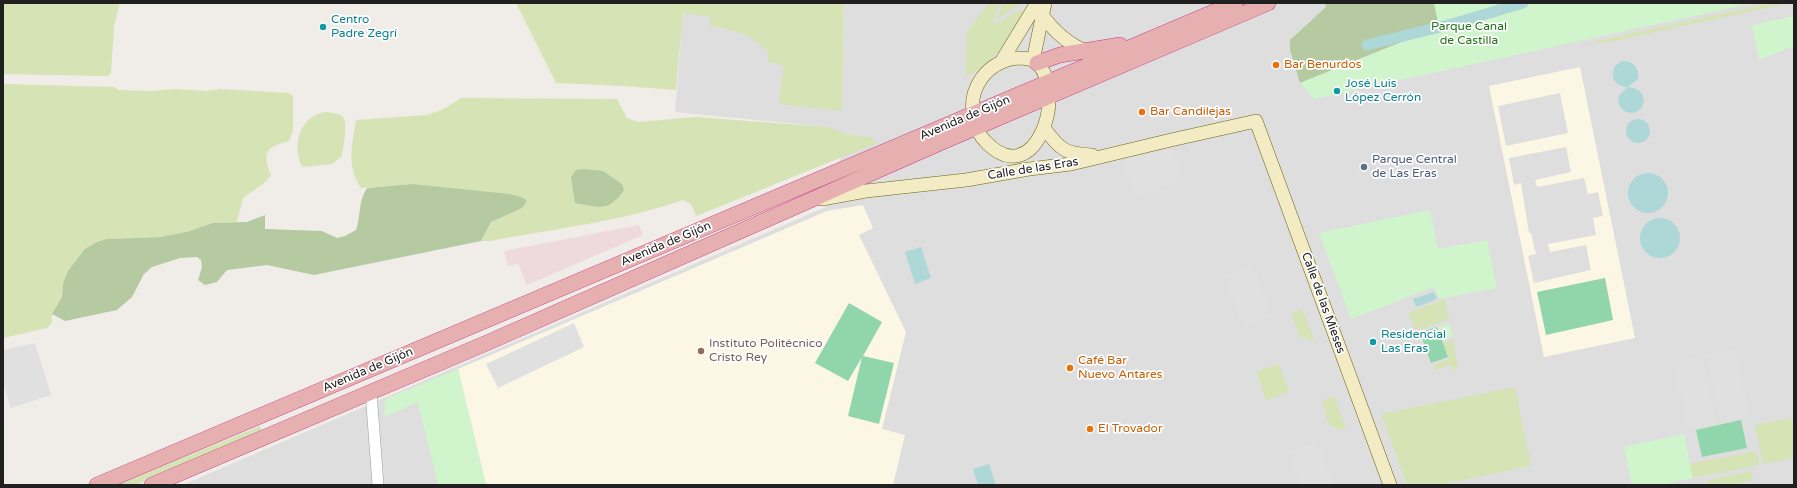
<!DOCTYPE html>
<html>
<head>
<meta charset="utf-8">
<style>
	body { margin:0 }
	#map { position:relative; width:1797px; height:488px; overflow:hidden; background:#f0ece8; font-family:"Varela Round",sans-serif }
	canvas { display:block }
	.frame { position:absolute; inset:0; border:4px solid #202020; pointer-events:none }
</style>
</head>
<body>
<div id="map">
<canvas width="1797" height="488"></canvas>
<div class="frame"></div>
</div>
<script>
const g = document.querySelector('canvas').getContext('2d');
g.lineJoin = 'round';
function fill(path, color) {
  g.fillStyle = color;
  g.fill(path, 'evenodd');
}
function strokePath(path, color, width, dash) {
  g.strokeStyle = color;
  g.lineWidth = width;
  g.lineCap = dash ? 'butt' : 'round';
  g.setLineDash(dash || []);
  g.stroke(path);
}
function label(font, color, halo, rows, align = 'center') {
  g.font = font + ' "Varela Round",sans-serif';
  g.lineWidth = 3.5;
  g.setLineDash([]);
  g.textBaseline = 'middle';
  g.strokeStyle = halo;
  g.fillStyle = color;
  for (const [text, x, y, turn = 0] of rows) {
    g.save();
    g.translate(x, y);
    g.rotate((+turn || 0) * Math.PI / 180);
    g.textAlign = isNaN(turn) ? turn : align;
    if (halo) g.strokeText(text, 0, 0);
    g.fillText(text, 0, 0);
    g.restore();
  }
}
const residential = new Path2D(`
	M844,3H1794V485H183L826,207L841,155L828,127L675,112L683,13L710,17V26L739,31L755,39L768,52V62L784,66L842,111Z`);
const commercial = new Path2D(`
	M639,225L643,235L527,285L518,264L508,266L504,251Z`);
const education = new Path2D(`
	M1580,67L1635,338L1544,357L1489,86ZM1560,93L1568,133L1506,146L1498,106ZM1566,147L1571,172L1535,180L1537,187L1584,178L1588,194L1598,192L1603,216L1593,218L1596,235L1548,244L1550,252L1586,245L1591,270L1534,283L1528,256L1536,254L1531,233H1529L1521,183L1514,185L1509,158Z
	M863,205L873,228L859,235L906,332L882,429L905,435L893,485H486L458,369L827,211Z`);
const grass = new Path2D(`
	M3,3H120L114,26L111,73L108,76L3,74Z
	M516,3H844L842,111L779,104L784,66L768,62V52C747,32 738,31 710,26V17L683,13L676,90L624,86L556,83Z
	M989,3H999L993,25L1020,10L1024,12L1000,49L984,67L966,77L967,32Z
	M1003,3H1015L1019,5L998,19Z
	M1771,3H1790L1609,42L1584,44Z
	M3,84L115,87L118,90L153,91L175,89L207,91L220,89L289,93L293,96V131L289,141C265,147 262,152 271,176L263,184L243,198L237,222L212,223L190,231L161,237L107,239L97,242L63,284L62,297L52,314V323L47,328L3,338Z
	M461,98L617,99L627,118L639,122L695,117L828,127L849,135L871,137L877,143L696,216L691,204L683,200C623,221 553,229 490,241H481L491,222L503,216L412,184L361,188C346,165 352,146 356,120L427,115L444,109Z
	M327,112C331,113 338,113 342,116C349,121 343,148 342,156L332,164L302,167C292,145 299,115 327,112Z
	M1445,299L1449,319L1416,331L1408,313Z
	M1302,309L1315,341L1300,337L1291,314Z
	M1453,340L1458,369L1452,370L1451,365L1435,370L1434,365L1449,359L1443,343Z
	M1279,364L1289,392L1266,400L1257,372Z
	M1515,387L1531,466L1438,485H1407L1381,414Z
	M1334,396L1346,428L1340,430L1329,425L1322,401Z
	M1791,418L1794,431V458L1763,464L1755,425Z
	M260,426L262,431L136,485H117Z
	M1756,451L1759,465L1693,478L1690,464Z
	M1751,471L1753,480L1729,485H1709L1708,480Z`);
const forest = new Path2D(`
	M1325,3H1434L1439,27L1300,83L1290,50V40L1326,7Z
	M584,169L603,171L622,184L624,190C608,213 600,207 575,203L571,177L576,170Z
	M412,184L509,194L522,197L527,201L522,208L491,222L481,241L314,275L267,265L227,270L217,282L205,285L198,280L202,267L201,260L197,257L180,258L152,267L144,274L132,297L117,310L65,321L52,314L62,297L63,284L68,271L85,249L97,242L107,239L161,237L190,231L212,223L247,222L265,215V229L322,231L337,238L345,236L356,230C361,215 358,202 367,188Z`);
const park = new Path2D(`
	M1434,3H1754L1314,99L1300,83L1439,27Z
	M1794,16V46L1759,60L1752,25Z
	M1430,210L1438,249L1487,240L1497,288L1439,299L1434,287L1351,319L1319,233Z
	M1450,324L1452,337L1442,340L1437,327Z
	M458,369L486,485H438L418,402L385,417L384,402L388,398Z
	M1684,434L1693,478L1662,485H1632L1624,447Z`);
const pitch = new Path2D(`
	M1605,278L1613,320L1546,335L1537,292Z
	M849,303L882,322L863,356L894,363L879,424L848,416L862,357L848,381L815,363Z
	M1437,327L1448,357L1431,363L1420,333Z
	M1741,420L1747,448L1702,457L1696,430Z`);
const parking = new Path2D(`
	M1172,149L1183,179L1136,197L1122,160Z
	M1253,265L1271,317L1243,327L1225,275Z
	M574,323L584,347L498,388L486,364Z
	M35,343L51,395L11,408L3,383V350Z
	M1735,349L1749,417L1720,423L1706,355Z
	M1695,358L1704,361L1717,424L1688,430L1675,367L1683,360Z
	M1317,442L1333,485H1301L1289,452Z`);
const water = new Path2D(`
	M1622,61C1633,60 1640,69 1638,79L1628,87C1637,88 1642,91 1644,100C1642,120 1614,115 1619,95L1628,87C1616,87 1609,78 1615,66Z
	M1626 131a12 12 0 1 1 24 0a12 12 0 1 1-24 0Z
	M1628 193a20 20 0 1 1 40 0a20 20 0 1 1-40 0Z
	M1640 238a20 20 0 1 1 40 0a20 20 0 1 1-40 0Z
	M921,247L931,278L915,284L905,252Z
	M1434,292L1437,299L1416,307L1413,299Z
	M989,464L996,485H978L973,469Z`);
const canal = new Path2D(`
	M1367,45L1452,24L1523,3`);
const tertiary = new Path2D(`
	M371,392L378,485`);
const secondary = new Path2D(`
	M1042,15C1054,31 1067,44 1086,51
	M1017,58C1023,58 1032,58 1037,63C1068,93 1035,194 985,141C979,135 976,127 974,119C967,89 986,62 1017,58Z
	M1033,61L1045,3
	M1001,62L1037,3
	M1045,129C1060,150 1066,154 1092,155
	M822,199L866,191L966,180L1029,169L1071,164L1171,140L1256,121L1390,485`);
const trunk = new Path2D(`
	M1037,63L1060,55L1120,45
	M97,485L1235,3
	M152,485L489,342L940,143L1268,3`);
const markers = [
	[323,27,4,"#0f9aa8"],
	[1276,65,4,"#e8710a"],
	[1337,91,4,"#0f9aa8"],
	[1142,112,4,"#e8710a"],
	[1364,167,4,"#5c6f8a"],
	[1373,342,4,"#0f9aa8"],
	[701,351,4,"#8d6e63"],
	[1070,368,4,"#e8710a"],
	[1090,429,4,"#e8710a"]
];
const cultureNames = [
	["Centro",331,20],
	["Padre Zegrí",331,34],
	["José Luis",1345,84],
	["López Cerrón",1345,98],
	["Residencial",1381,335],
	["Las Eras",1381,349]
];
const parkNames = [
	["Parque Canal",1469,27],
	["de Castilla",1469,41]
];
const foodNames = [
	["Bar Benurdos",1284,65],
	["Bar Candilejas",1150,112],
	["Café Bar",1078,361],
	["Nuevo Antares",1078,375],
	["El Trovador",1098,429]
];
const streetNames = [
	["Avenida de Gijón",965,118,-23],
	["Calle de las Eras",1033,169,-9],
	["Avenida de Gijón",666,244,-23],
	["Calle de las Mieses",1323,303,70],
	["Avenida de Gijón",368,370,-23]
];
const serviceNames = [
	["Parque Central",1372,160],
	["de Las Eras",1372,174]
];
const educationNames = [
	["Instituto Politécnico",709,344],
	["Cristo Rey",709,358]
];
fill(residential, '#dedede');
fill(commercial, '#eedadd');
fill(education, '#fcf7e5');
fill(grass, '#d5e3b5');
fill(forest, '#b6caa2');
fill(park, '#d0f4cb');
fill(pitch, '#90d5ac');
fill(parking, '#e0e0e0');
fill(water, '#aed7d8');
strokePath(canal, '#aed7d8', 11);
strokePath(tertiary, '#9d9d9d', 12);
strokePath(secondary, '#6c6413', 14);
strokePath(trunk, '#c73c88', 16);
strokePath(tertiary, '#fff', 11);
strokePath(secondary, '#f3ebc3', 13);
strokePath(trunk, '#e7b0b0', 15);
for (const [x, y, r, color] of markers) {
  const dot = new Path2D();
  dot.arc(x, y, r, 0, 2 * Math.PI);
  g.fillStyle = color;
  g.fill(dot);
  strokePath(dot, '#fff', 1.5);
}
label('12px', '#0d838f', '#fff', cultureNames, 'left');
label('12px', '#247319', '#fff', parkNames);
label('12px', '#c56008', '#fff', foodNames, 'left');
label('12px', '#202020', '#fff', streetNames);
label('12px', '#4e5e75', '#fff', serviceNames, 'left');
label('12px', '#785e54', '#fff', educationNames, 'left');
</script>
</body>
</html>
